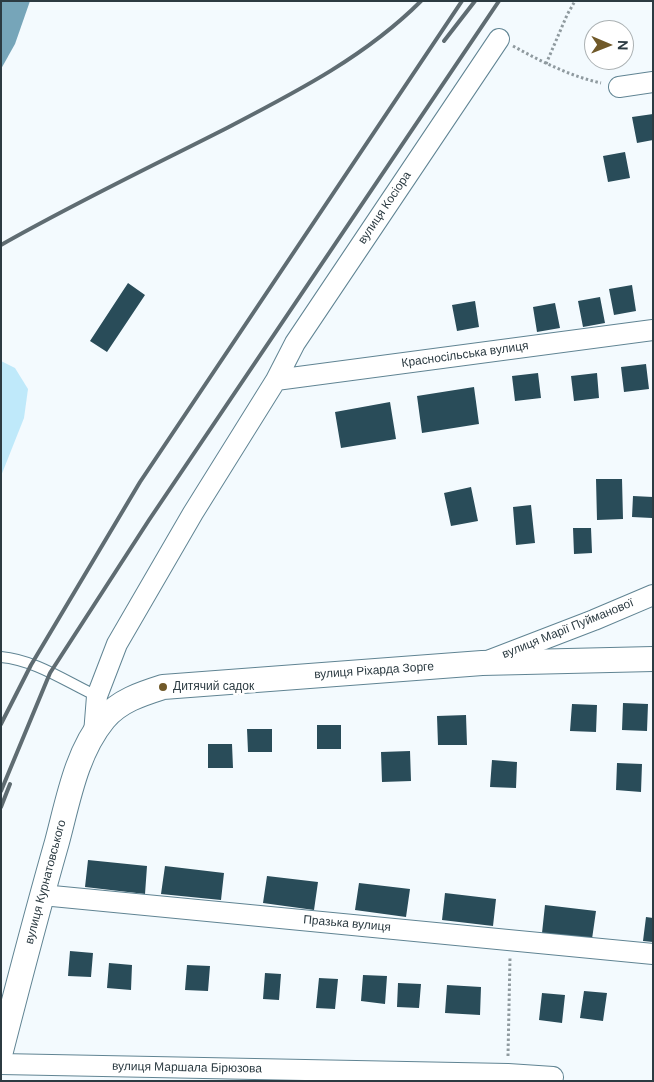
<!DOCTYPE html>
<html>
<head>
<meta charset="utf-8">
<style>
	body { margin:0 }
	#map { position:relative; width:654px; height:1082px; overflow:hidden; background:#f3fafe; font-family:"DM Sans",sans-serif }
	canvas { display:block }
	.frame { position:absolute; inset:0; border:2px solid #2c3b42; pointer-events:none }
	.north { position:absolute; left:584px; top:20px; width:50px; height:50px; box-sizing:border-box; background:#fff; border:1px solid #abb1b3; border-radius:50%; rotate:91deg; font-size:14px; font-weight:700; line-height:20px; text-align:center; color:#2c3b42 }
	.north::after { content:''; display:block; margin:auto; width:18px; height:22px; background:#705929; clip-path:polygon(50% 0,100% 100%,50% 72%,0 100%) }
</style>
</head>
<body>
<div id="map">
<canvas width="654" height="1082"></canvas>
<div class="frame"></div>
<div class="north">N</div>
</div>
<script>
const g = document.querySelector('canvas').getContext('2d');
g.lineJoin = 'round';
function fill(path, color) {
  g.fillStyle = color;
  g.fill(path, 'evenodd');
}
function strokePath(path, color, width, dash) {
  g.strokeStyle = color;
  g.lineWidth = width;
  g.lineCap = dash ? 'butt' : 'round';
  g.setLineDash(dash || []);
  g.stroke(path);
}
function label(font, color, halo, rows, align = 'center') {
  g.font = font + ' "DM Sans",sans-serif';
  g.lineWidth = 5;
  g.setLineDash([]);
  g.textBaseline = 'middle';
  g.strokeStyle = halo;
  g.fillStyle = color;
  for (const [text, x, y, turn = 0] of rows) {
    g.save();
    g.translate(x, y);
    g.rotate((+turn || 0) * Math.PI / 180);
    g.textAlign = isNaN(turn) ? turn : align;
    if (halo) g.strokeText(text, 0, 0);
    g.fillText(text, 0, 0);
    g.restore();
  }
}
const green = new Path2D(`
	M1,361L15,368L28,389L24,418L1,476Z`);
const water = new Path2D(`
	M1,1H30L15,44L1,69Z`);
const building = new Path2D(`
	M653,114V140L637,143L632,117Z
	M625,152L630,178L608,182L603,156Z
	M128,283L145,295L107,352L90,341Z
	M632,285L636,311L614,315L609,289Z
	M600,297L605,323L583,327L578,301Z
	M475,301L479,327L457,331L452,305Z
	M555,303L560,328L537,332L533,307Z
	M646,364L649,389L624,392L621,367Z
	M538,373L541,398L515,401L512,376Z
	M597,373L599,398L574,401L571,376Z
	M474,387L479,424L422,433L417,396Z
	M390,402L396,439L341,448L335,412Z
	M596,479H622L623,519L597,520Z
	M471,487L478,521L451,526L444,493Z
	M633,496L653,497L652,518L632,517Z
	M531,505L535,543L516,545L513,507Z
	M573,528H591L592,553L574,554Z
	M623,703L648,704L647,731L622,730Z
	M572,704L597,705L596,732L570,731Z
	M466,715L467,745H438L437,716Z
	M317,725H341V749H317Z
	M247,729H272V752H248Z
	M208,744H232L233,768H208Z
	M410,751L411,781L382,782L381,752Z
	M492,760L517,762L516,788L490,787Z
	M617,763L642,764L641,792L616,790Z
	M88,860L147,866L145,894L85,887Z
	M165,866L224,873L221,900L161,894Z
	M267,876L318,882L314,910L263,903Z
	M359,883L410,889L406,917L355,910Z
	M445,893L496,899L493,926L442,920Z
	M545,905L596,911L592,939L542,933Z
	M646,917L653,918V942L643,941Z
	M70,951L93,953L91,977L68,976Z
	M109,963L132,965L131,990L107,988Z
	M187,965L210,966L208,991L185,990Z
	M265,973L281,974L279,1000L263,999Z
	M363,975L387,976L385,1004L361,1001Z
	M319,978L338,979L335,1009L316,1008Z
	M398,983L421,984L419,1008L397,1007Z
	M447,985L481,987L480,1015L445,1013Z
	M584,991L607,993L603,1021L580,1018Z
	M542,993L565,995L562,1023L539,1020Z`);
const path = new Path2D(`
	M513,46C542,62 570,76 601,83
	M546,64L567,15L575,1
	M508,1056L510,957`);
const service = new Path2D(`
	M1,657C36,660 68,683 99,697`);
const minor = new Path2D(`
	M619,87L653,82
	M276,380L653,330
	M490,660L594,620L653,595
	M94,734L97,696L117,644L193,513L276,380L295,343L499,39
	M42,895L653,954
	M1,1064L508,1074L553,1077`);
const tertiary = new Path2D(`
	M1,1051C19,981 37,912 57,842C68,801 76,753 104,719C119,701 141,694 163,687L482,663L653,659`);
const rail = new Path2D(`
	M444,41L475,1
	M1,245C73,204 148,168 221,131C292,94 364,58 421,1
	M1,724L31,665L140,482L462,1
	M1,791L50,673L149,520L499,1
	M1,807L10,784`);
const markers = [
	[163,687,5,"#705929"]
];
const streetNames = [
	["вулиця Косіора",385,208,-56],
	["Красносільська вулиця",465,355,-8],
	["вулиця Марії Пуйманової",568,629,-22],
	["вулиця Ріхарда Зорге",374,671,-4],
	["вулиця Курнатовського",46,882,-75],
	["Празька вулиця",347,924,5],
	["вулиця Маршала Бірюзова",187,1068,1]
];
const poiNames = [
	["Дитячий садок",173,687]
];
fill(green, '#bfe9fa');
fill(water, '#76a5b9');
fill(building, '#294c59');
strokePath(service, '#608493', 12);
strokePath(minor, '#608493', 22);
strokePath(tertiary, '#608493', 26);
strokePath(path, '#8f9a9f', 3, [2.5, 2.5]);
strokePath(service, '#fff', 10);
strokePath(minor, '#fff', 20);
strokePath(tertiary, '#fff', 24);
strokePath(rail, '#5f6c72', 4);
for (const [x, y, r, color] of markers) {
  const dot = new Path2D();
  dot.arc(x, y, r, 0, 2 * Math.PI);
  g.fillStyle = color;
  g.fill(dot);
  strokePath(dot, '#fff', 2);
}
label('12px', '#2c3b42', '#fff', streetNames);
label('12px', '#2c3b42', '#fff', poiNames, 'left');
</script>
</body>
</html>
